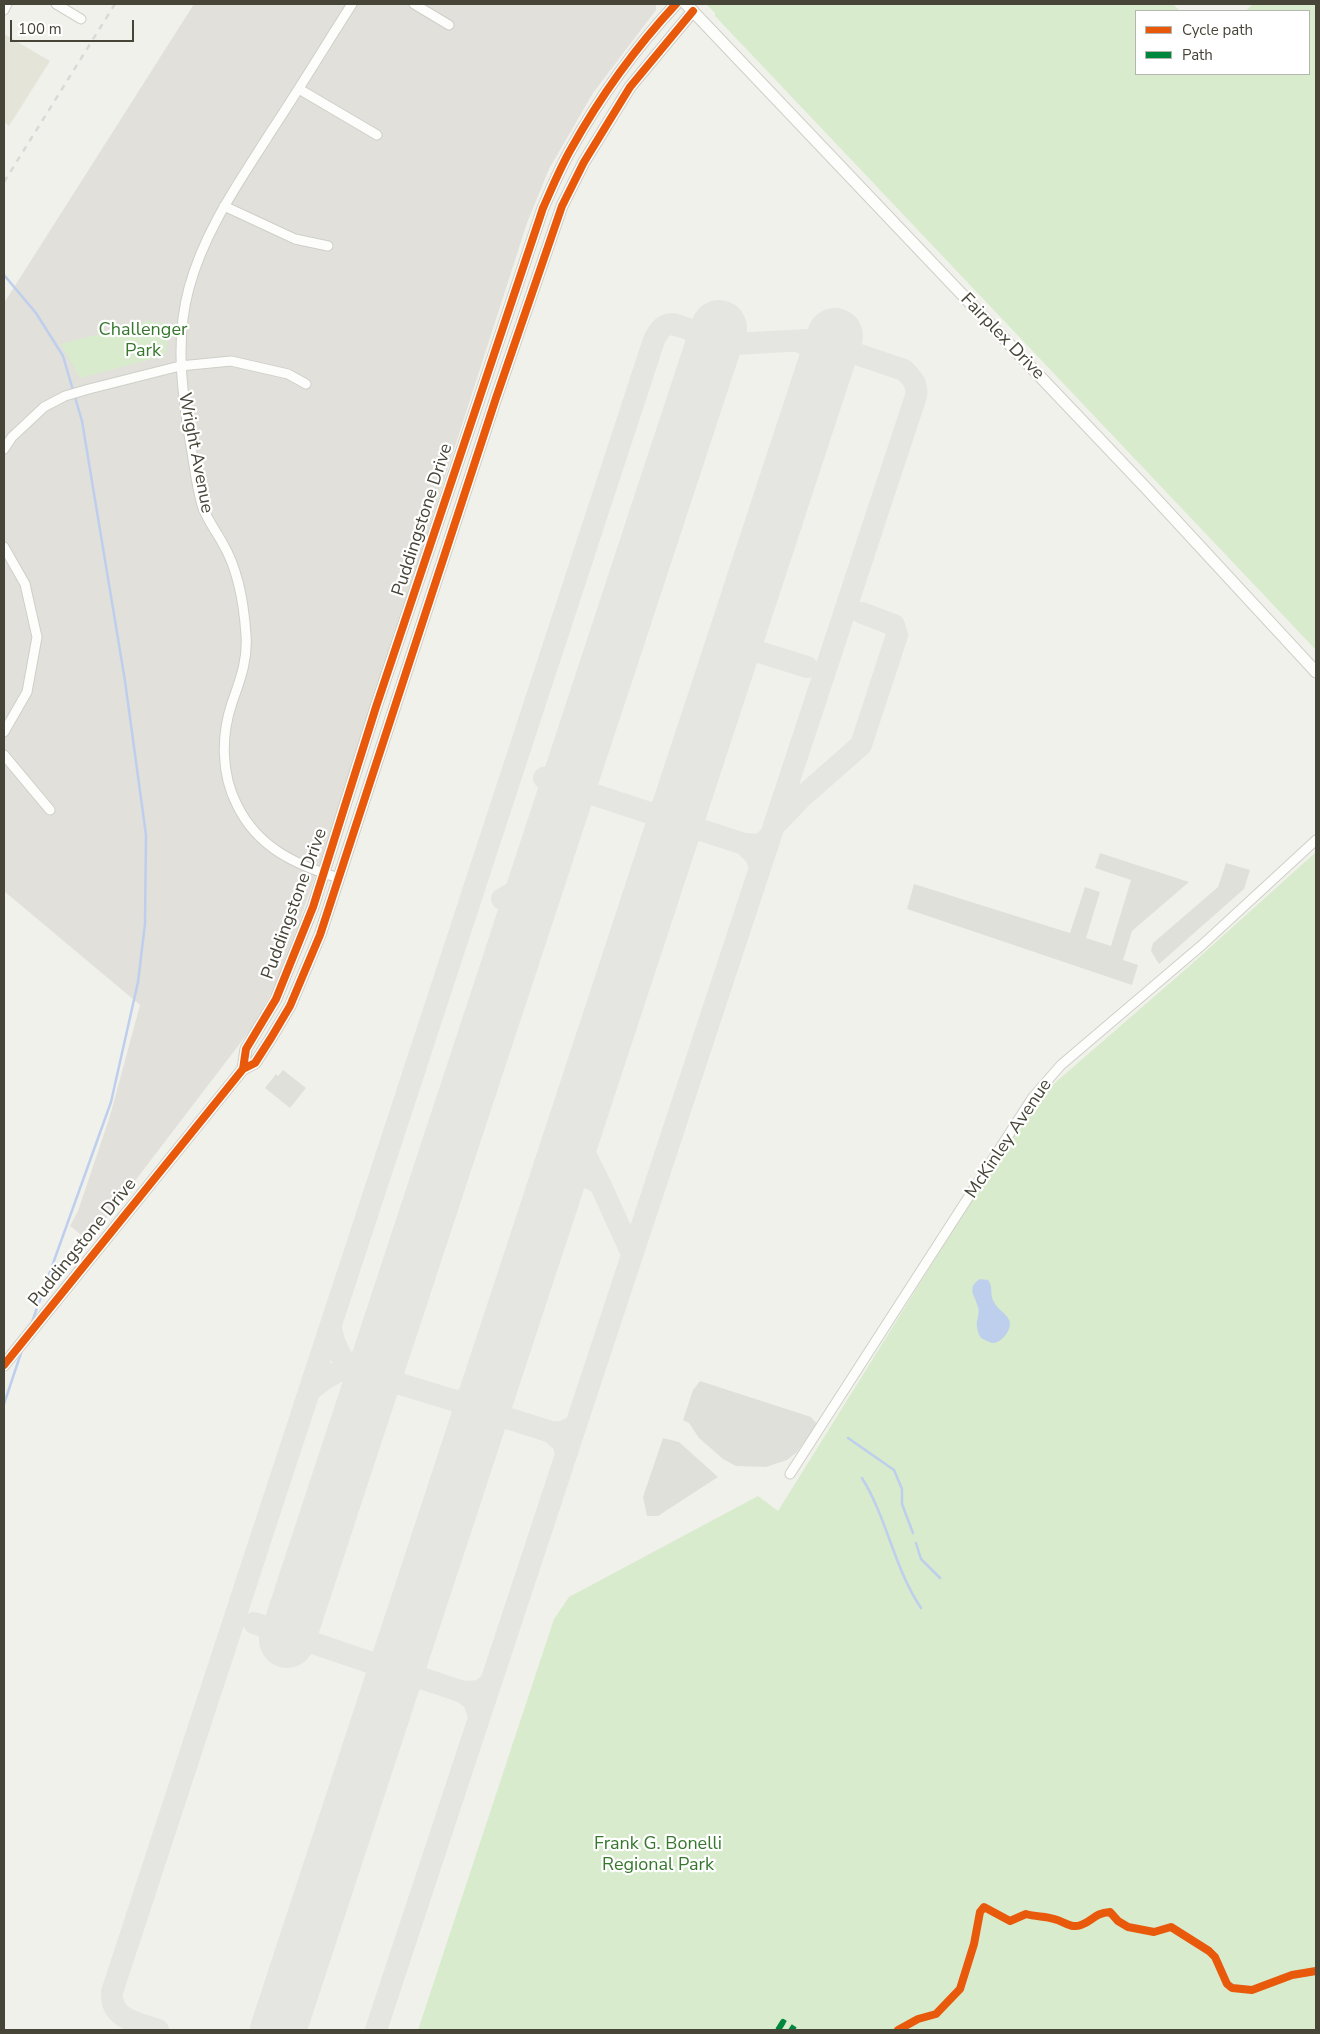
<!DOCTYPE html>
<html>
<head>
<meta charset="utf-8">
<style>
	body { margin:0 }
	#map { position:relative; width:1320px; height:2034px; overflow:hidden; background:#f1f1ec; font-family:"Nunito Sans",sans-serif }
	canvas { display:block }
	.frame { position:absolute; inset:0; border:5px solid #474538; pointer-events:none }
	.legend { position:absolute; left:1135px; top:10px; width:175px; height:65px; box-sizing:border-box; background:#fff; border:1px solid #b5b5af; margin:0; padding:6px 9px; list-style:none; font-size:15px; color:#474538 }
	.legend li { display:flex; align-items:center; gap:10px; height:25px }
	.legend b { width:25px; border:1px solid #b5b5af }
	.scale { position:absolute; left:10px; top:20px; width:124px; height:22px; box-sizing:border-box; border:2px solid #474538; border-top:0; padding-left:6px; font-size:15px; line-height:18px; white-space:nowrap; color:#474538; -webkit-text-stroke:4px #fff; paint-order:stroke }
</style>
</head>
<body>
<div id="map">
<canvas width="1320" height="2034"></canvas>
<div class="frame"></div>
<ul class="legend">
<li><b style="height:6px;background:#e8590c"></b>Cycle path</li>
<li><b style="height:6px;background:#00873e"></b>Path</li>
</ul>
<div class="scale">100 m</div>
</div>
<script>
const g = document.querySelector('canvas').getContext('2d');
g.lineJoin = 'round';
function fill(path, color) {
  g.fillStyle = color;
  g.fill(path, 'evenodd');
}
function strokePath(path, color, width, dash) {
  g.strokeStyle = color;
  g.lineWidth = width;
  g.lineCap = dash ? 'butt' : 'round';
  g.setLineDash(dash || []);
  g.stroke(path);
}
function label(font, color, halo, rows, align = 'center') {
  g.font = font + ' "Nunito Sans",sans-serif';
  g.lineWidth = 4.5;
  g.setLineDash([]);
  g.textBaseline = 'middle';
  g.strokeStyle = halo;
  g.fillStyle = color;
  for (const [text, x, y, turn = 0] of rows) {
    g.save();
    g.translate(x, y);
    g.rotate((+turn || 0) * Math.PI / 180);
    g.textAlign = isNaN(turn) ? turn : align;
    if (halo) g.strokeText(text, 0, 0);
    g.fillText(text, 0, 0);
    g.restore();
  }
}
const residential = new Path2D(`
	M4,34L50,61L9,126L4,122Z`);
const industrial = new Path2D(`
	M194,4H656V10L593,93L549,169L527,223L328,841L278,981L251,1029L89,1241L70,1226L78,1211L110,1116L140,1005L4,891V303Z`);
const green = new Path2D(`
	M706,4H1173L1180,11H1136V74H1309V11H1245L1253,4H1316V650L715,16V13Z
	M148,321L169,324L166,352L163,356L80,378L61,344Z
	M1316,852V2030H418L554,1619L569,1597L758,1496L778,1511L1011,1137L1049,1088L1186,969Z`);
const parking = new Path2D(`
	M1100,853L1189,882L1132,931L1123,960L1138,965L1132,985L907,909L914,884L1070,933L1085,887L1100,892L1086,938L1111,946L1131,880L1095,868Z
	M1226,863L1250,870L1244,889L1159,964L1151,951L1153,943L1218,887Z
	M283,1070L306,1088L290,1108L265,1088L276,1074L278,1076Z
	M700,1381L811,1417L817,1424L797,1452L787,1460L766,1467L736,1466L723,1459L699,1438L689,1423L683,1420L693,1390Z
	M663,1438L679,1442L718,1477L658,1516H647L643,1497Z`);
const water = new Path2D(`
	M980,1279L988,1280C994,1287 989,1295 994,1302C997,1309 1006,1313 1009,1320C1013,1329 1002,1343 992,1343C989,1342 985,1340 981,1338C972,1322 981,1318 978,1307C975,1295 966,1288 980,1279Z`);
const stream = new Path2D(`
	M4,275L36,313L63,356L82,421L125,681L146,835L145,924L138,982L111,1102L32,1322
	M4,1404L22,1350
	M848,1438L894,1470L902,1489V1504L913,1533
	M862,1478C887,1518 894,1568 921,1608
	M916,1543L921,1559L940,1578`);
const taxiway = new Path2D(`
	M798,341L813,348L825,367
	M759,652L807,667
	M726,667C737,657 744,651 759,652C748,644 745,636 740,625
	M592,794L650,813
	M559,811C570,800 575,794 592,794L579,778L576,762
	M559,811C558,797 556,787 544,778L559,776L576,762
	M778,822L801,798L861,745L897,635L894,625L862,613
	M701,830L744,844
	M668,842C665,829 662,820 650,813L664,812L681,803
	M667,846L682,833L701,830L691,822L682,800
	M760,868L756,856L744,844L761,845L770,836
	M523,921L520,906L512,900L502,899L524,887L541,866
	M600,1184L632,1254
	M553,1194C569,1176 578,1170 600,1184L578,1140L579,1113
	M331,1326C333,1356 363,1379 363,1410
	M400,1384L456,1401
	M309,1391L323,1380L379,1349L386,1341
	M365,1404C375,1390 382,1382 400,1384C379,1369 385,1358 387,1337
	M507,1418L551,1432
	M472,1440C472,1421 472,1413 456,1401L477,1399L491,1384
	M472,1440C482,1425 489,1419 507,1418C494,1408 492,1399 491,1384
	M566,1454L563,1443L551,1432H563L576,1425
	M254,1623L369,1662
	M405,1645C394,1657 385,1664 369,1662C383,1668 387,1679 389,1693C400,1685 406,1678 421,1678C409,1670 407,1659 405,1645
	M421,1678L463,1692
	M479,1717L474,1701L463,1692L480,1691L490,1683
	M158,2030C138,2023 110,2019 112,1992L654,340C658,332 662,324 673,324L734,344L806,340L818,341L904,370C912,378 918,384 916,396L376,2030`);
const runway = new Path2D(`
	M287,1640L719,328
	M278,2030L835,336`);
const minor = new Path2D(`
	M56,4L81,19
	M414,4L449,25
	M4,10L7,4
	M299,89L377,135
	M224,206L295,239L328,246
	M4,449L12,437L44,407L65,396L89,389L180,366L231,361L288,374L306,384
	M4,547L25,584L37,637L27,692L4,732
	M4,755L50,810
	M339,878C296,865 258,848 237,805C221,774 221,735 232,703C240,680 248,660 246,635C244,605 239,571 223,544C216,531 207,520 202,505C196,484 194,462 190,441C182,390 175,339 189,288C205,229 240,181 272,130C300,88 325,46 352,4
	M790,1474L1033,1097L1061,1065L1202,945L1316,840`);
const tertiary = new Path2D(`
	M686,4L1145,487L1316,672
	M243,1069L246,1049L276,999L313,907L376,707L543,208C552,188 560,168 571,149C600,97 636,47 676,4
	M4,1365L243,1069L255,1063L271,1038L290,1006L320,935L496,398L562,206L584,162L630,87L693,11`);
const rail = new Path2D(`
	M4,182L115,4`);
const quiet = new Path2D(`
	M778,2030L783,2022L795,2030`);
const cycleway = new Path2D(`
	M243,1069L246,1049L276,999L313,907L376,707L543,208C552,188 560,168 571,149C600,97 636,47 676,4
	M4,1365L243,1069L255,1063L271,1038L290,1006L320,935L496,398L562,206L584,162L630,87L693,11
	M898,2030L918,2019L936,2014L960,1989L974,1944L980,1912L984,1907L1010,1921L1026,1914C1036,1917 1045,1916 1054,1919C1064,1921 1070,1929 1081,1925C1093,1921 1094,1913 1110,1912L1118,1921L1128,1927L1154,1932L1171,1927L1209,1951L1215,1957L1227,1984L1232,1988L1252,1990L1292,1975L1316,1971`);
const parkNames = [
	["Challenger",143,331],
	["Park",143,352],
	["Frank G. Bonelli",658,1845],
	["Regional Park",658,1866]
];
const streetNames = [
	["Fairplex Drive",1002,337,46],
	["Wright Avenue",195,453,79],
	["Puddingstone Drive",423,520,-72],
	["Puddingstone Drive",295,904,-70],
	["McKinley Avenue",1009,1139,-56],
	["Puddingstone Drive",83,1243,-51]
];
fill(residential, '#e5e4d9');
fill(industrial, '#e1e0da');
fill(green, '#d8ebcd');
fill(parking, '#e0e0db');
fill(water, '#becfed');
strokePath(stream, '#becfed', 2.5);
strokePath(taxiway, '#e5e5e2', 22);
strokePath(runway, '#e5e5e2', 56);
strokePath(minor, '#cfcfc9', 11);
strokePath(tertiary, '#cfcfc9', 13);
strokePath(minor, '#fdfdfc', 9);
strokePath(tertiary, '#fdfdfc', 11);
strokePath(rail, '#d9d9d8', 2.5, [6, 6]);
strokePath(quiet, '#00873e', 6, [12, 6]);
strokePath(cycleway, '#e8590c', 8);
label('18px', '#36772d', '#fff', parkNames);
label('18px', '#474538', '#fff', streetNames);
</script>
</body>
</html>
